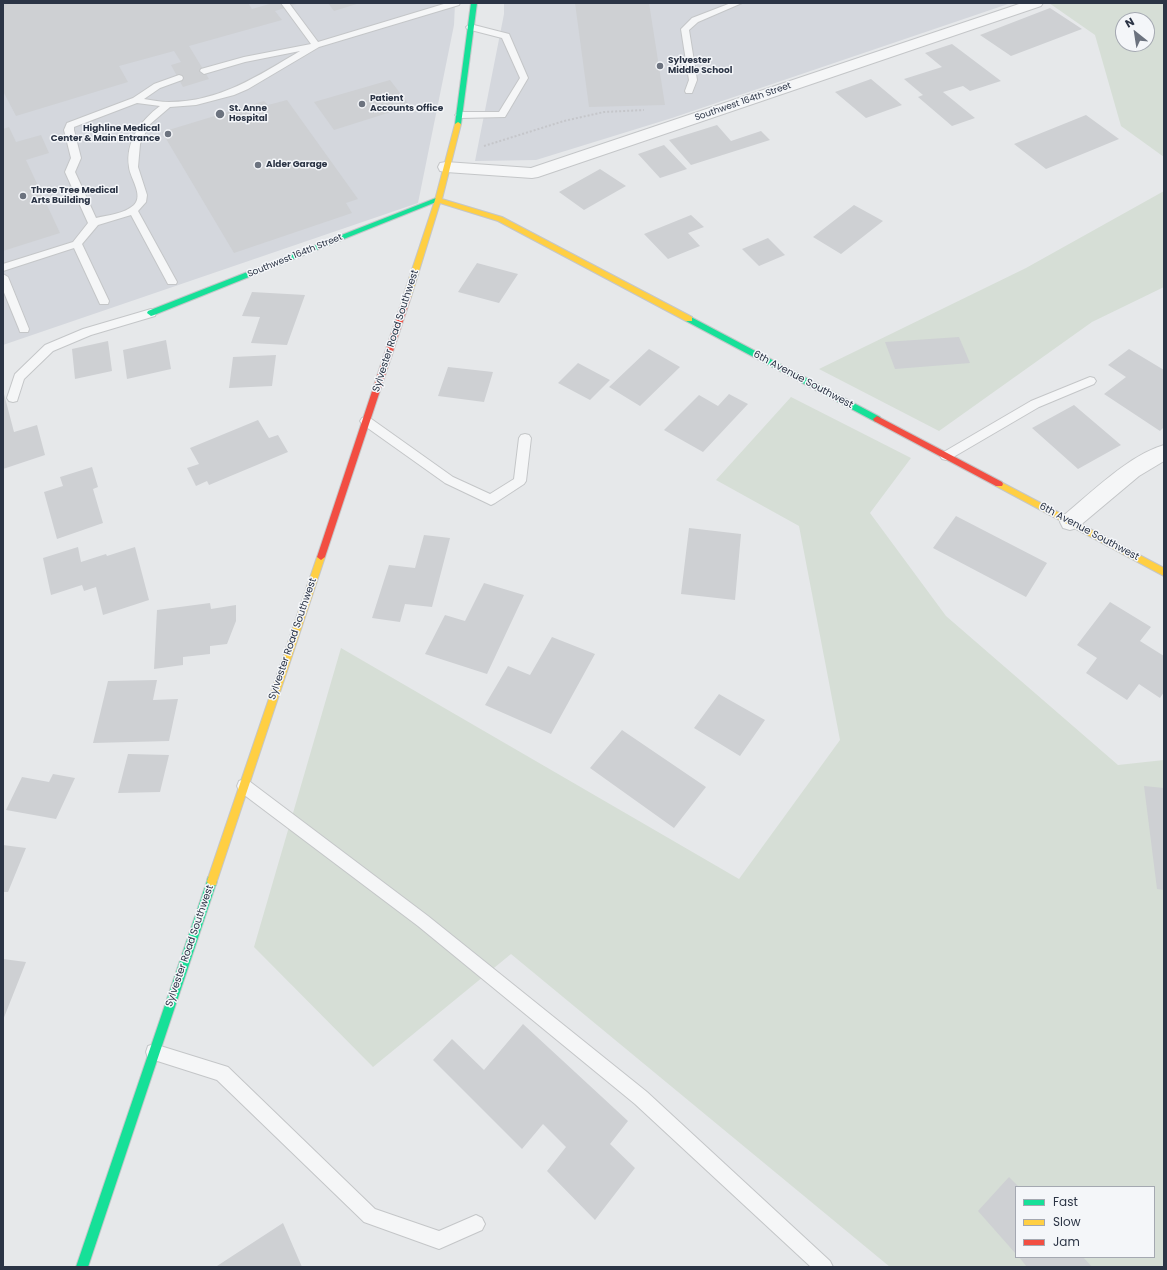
<!DOCTYPE html>
<html>
<head>
<meta charset="utf-8">
<style>
	body { margin:0 }
	#map { position:relative; width:1167px; height:1270px; overflow:hidden; background:#e6e8ea; font-family:Poppins,sans-serif }
	canvas { display:block }
	.frame { position:absolute; inset:0; border:4px solid #2b3445; pointer-events:none }
	.legend { position:absolute; left:1015px; top:1186px; width:140px; height:72px; box-sizing:border-box; background:#f4f6f9; border:1px solid #a4a8b1; margin:0; padding:5px 7px; list-style:none; font-size:12px; color:#2b3445 }
	.legend li { display:flex; align-items:center; gap:8px; height:20px }
	.legend b { width:20px; border:1px solid #a4a8b1 }
	.north { position:absolute; left:1115px; top:12px; width:40px; height:40px; box-sizing:border-box; background:#f4f6f9; border:1px solid #a4a8b1; border-radius:50%; rotate:330deg; font-size:11px; font-weight:700; line-height:16px; text-align:center; color:#2b3445 }
	.north::after { content:''; display:block; margin:auto; width:14px; height:18px; background:#6c737f; clip-path:polygon(50% 0,100% 100%,50% 72%,0 100%) }
</style>
</head>
<body>
<div id="map">
<canvas width="1167" height="1270"></canvas>
<div class="frame"></div>
<ul class="legend">
<li><b style="height:5px;background:#16e098"></b>Fast</li>
<li><b style="height:5px;background:#ffcf43"></b>Slow</li>
<li><b style="height:5px;background:#f24e42"></b>Jam</li>
</ul>
<div class="north">N</div>
</div>
<script>
const g = document.querySelector('canvas').getContext('2d');
g.lineJoin = 'round';
function fill(path, color) {
  g.fillStyle = color;
  g.fill(path, 'evenodd');
}
function strokePath(path, color, width, dash) {
  g.strokeStyle = color;
  g.lineWidth = width;
  g.lineCap = dash ? 'butt' : 'round';
  g.setLineDash(dash || []);
  g.stroke(path);
}
function label(font, color, halo, rows, align = 'center') {
  g.font = font + ' Poppins,sans-serif';
  g.lineWidth = 3;
  g.setLineDash([]);
  g.textBaseline = 'middle';
  g.strokeStyle = halo;
  g.fillStyle = color;
  for (const [text, x, y, turn = 0] of rows) {
    g.save();
    g.translate(x, y);
    g.rotate((+turn || 0) * Math.PI / 180);
    g.textAlign = isNaN(turn) ? turn : align;
    if (halo) g.strokeText(text, 0, 0);
    g.fillText(text, 0, 0);
    g.restore();
  }
}
const built = new Path2D(`
	M3,3H455L454,25L418,203L3,345Z
	M504,3H1011L672,118L536,160L475,161L504,14Z`);
const green = new Path2D(`
	M1049,3H1164V157L1121,126L1095,35ZM1123,20H1147V44H1123Z
	M1164,191V287L1092,322L939,431L819,369L1026,268Z
	M791,397L911,458L870,513L946,616L1118,765L1164,760V1267H890L511,954L373,1067L254,947L341,648L739,879L840,740L799,526L716,480ZM1016,1187H1154V1257H1016Z`);
const building = new Path2D(`
	M3,3H248L252,9L273,3H300L275,11L282,20L189,46L209,79L183,87L171,65L181,62L174,51L119,66L128,82L16,116L4,93H3Z
	M328,3H360L334,11Z
	M575,3H649L665,105L589,107Z
	M1050,8L1082,29L1011,56L980,35Z
	M952,44L1001,81L970,91L963,86L943,92L975,118L952,126L918,97L923,95L904,79L942,67L925,53Z
	M871,79L902,105L866,118L835,92Z
	M390,80L410,106L334,130L314,102Z
	M287,100L358,199L346,203L352,213L234,253L162,132L264,101L268,105Z
	M1086,115L1119,139L1046,169L1014,144Z
	M717,125L731,141L761,131L770,140L691,165L669,140Z
	M9,127L16,142L41,135L49,153L26,160L60,233L3,251V129Z
	M664,145L687,169L660,178L638,154Z
	M600,169L626,186L584,210L559,192Z
	M854,205L883,221L841,254L813,237Z
	M691,215L704,227L688,233L700,246L668,259L644,234Z
	M768,238L785,255L759,266L742,249Z
	M477,263L518,274L499,303L458,292Z
	M252,292L305,295L287,345L251,343L260,317L242,316Z
	M959,337L970,363L895,369L885,342Z
	M166,340L171,369L127,379L123,350Z
	M108,341L112,371L75,379L72,349Z
	M649,349L680,367L640,406L609,387Z
	M1129,349L1164,370V427L1160,431L1104,394L1126,377L1108,365Z
	M276,355L272,386L229,388L233,357Z
	M578,363L610,380L590,400L558,383Z
	M448,367L493,372L484,402L438,396Z
	M3,390L14,432L37,425L45,455L3,469Z
	M729,394L748,404L703,452L664,430L699,395L718,406Z
	M1074,405L1121,445L1078,469L1032,428Z
	M258,420L269,438L278,435L288,452L209,485L207,481L196,486L187,468L199,464L190,448Z
	M92,467L98,487L93,489L103,523L57,539L44,492L63,486L60,477Z
	M956,516L1047,563L1026,597L933,548Z
	M689,528L741,534L735,600L681,594Z
	M424,535L450,538L432,607L405,604L400,622L372,618L389,565L415,568Z
	M78,547L81,562L106,554L107,556L135,547L149,600L103,615L96,587L84,591L82,585L51,595L43,558Z
	M484,583L524,595L487,674L425,654L445,615L465,621Z
	M1110,602L1151,627L1140,641L1164,656V692L1160,698L1139,684L1127,700L1086,673L1097,658L1077,645Z
	M210,603L211,609L236,605V621L227,644L210,646V654L183,657V665L154,669L157,610Z
	M552,637L595,654L551,734L485,705L508,666L530,675Z
	M157,680L153,700L178,699L169,741L93,743L108,681Z
	M719,694L765,720L740,756L694,728Z
	M622,730L706,787L674,828L590,768Z
	M128,754L169,755L160,792L118,793Z
	M53,774L75,778L56,819L6,810L22,777L49,782Z
	M1144,786L1164,788V890L1157,889Z
	M3,845L26,848L8,892H3Z
	M3,959L26,962L3,1020Z
	M523,1024L628,1121L610,1144L635,1168L595,1220L547,1171L566,1147L543,1124L522,1149L433,1060L452,1039L484,1070Z
	M1009,1177L1019,1187H1016V1254L978,1211Z
	M283,1223L302,1267H218L217,1266Z
	M1019,1257H1083L1092,1267H1027Z`);
const path = new Path2D(`
	M484,146L564,121L604,112L644,110`);
const lane = new Path2D(`
	M281,3H289L318,42L447,3H460L459,5L319,47L248,89L234,95L196,105L170,107L149,125L140,144L138,167L147,195L146,202L138,211L177,282L176,284H168L131,215L98,225L82,244L109,301L108,304H100L74,248L3,271V264L73,242L88,223L65,172L71,158L64,130L67,123L133,98L154,84L179,75L182,76L183,78L182,80L160,88L144,99C152,100 161,102 169,102C219,102 258,76 300,51L245,62L204,74L200,71L201,69L244,57L311,44ZM137,103L160,106C141,120 125,142 129,167C130,178 144,195 134,205C124,214 108,215 96,218L75,172L81,158L74,130V127Z
	M731,3H742L698,22L689,30L697,80L692,93H686L685,91L689,80L681,29L692,18Z
	M470,24L509,34L528,78L505,117L460,118L455,115L460,112H499L520,78L502,38L467,29L466,27Z
	M3,274L8,277L29,329L28,332H20L19,329L3,290Z
	M151,309L155,310L156,313L155,316L91,335L53,351L24,379L17,401L13,402L9,401L7,398L15,374L45,345L83,329Z
	M1090,377L1094,378L1096,381L1094,384L1039,407L950,459L946,460L942,459L940,456L942,453L1031,401Z
	M366,417L370,418L453,477L490,494L514,479L519,438L521,435L525,434L529,435L531,438L526,481L524,484L495,503L491,505L487,503L445,483L362,424L360,421L362,418Z
	M244,779L249,781L428,916L647,1092L830,1261L833,1267H811L635,1104L418,926L239,791L237,786L239,781Z
	M154,1044L228,1067L375,1209L439,1231L476,1215L482,1218L485,1224L482,1230L439,1249L364,1222L217,1080L148,1058L146,1052L148,1046Z`);
const street = new Path2D(`
	M1022,3H1043L1041,6L538,177L532,178L446,172L440,171L438,167L440,163L446,162L531,168Z
	M1164,445V461L1139,476L1077,528L1070,530L1063,528L1060,522L1063,516C1091,493 1129,455 1164,445Z`);
const fast = new Path2D(`
	M471,3H477L461,124L458,126L455,124Z
	M436,198H438L441,200L154,315L151,316L147,313L148,311Z
	M689,316L880,417L881,419L877,422L874,421L686,321V317Z
	M212,876L216,877L217,881L88,1267H76L207,881L208,877Z`);
const slow = new Path2D(`
	M458,122L461,124L442,199L502,217L692,317V321H686L498,221L440,203L411,297L407,299H404L403,297L435,200L455,124Z
	M999,481L1164,568V576L996,486L995,484Z
	M321,554L325,557L217,881L216,885L212,886L208,885L207,881L317,557Z`);
const jam = new Path2D(`
	M404,295H407L411,297L325,557L321,560L317,557Z
	M877,416L1002,482L1003,484L1002,486H996L874,421L873,419Z`);
const markers = [
	[660,66,4,"#6c737f"],
	[362,104,4,"#6c737f"],
	[220,114,5,"#6c737f"],
	[168,134,4,"#6c737f"],
	[258,165,4,"#6c737f"],
	[23,196,4,"#6c737f"]
];
const farPoinames = [
	["Sylvester",668,61],
	["Middle School",668,71],
	["Patient",370,99],
	["Accounts Office",370,109],
	["St. Anne",229,109],
	["Hospital",229,119],
	["Highline Medical",160,129,"right"],
	["Center & Main Entrance",160,139,"right"],
	["Alder Garage",266,165],
	["Three Tree Medical",31,191],
	["Arts Building",31,201]
];
const farStreetnames = [
	["Southwest 164th Street",743,102,-19],
	["Southwest 164th Street",295,256,-22]
];
const streetNames = [
	["Sylvester Road Southwest",396,331,-72],
	["6th Avenue Southwest",803,380,28],
	["6th Avenue Southwest",1089,532,28],
	["Sylvester Road Southwest",293,639,-71],
	["Sylvester Road Southwest",190,946,-71]
];
fill(built, '#d4d7dd');
fill(green, '#d6ded6');
fill(building, '#ced0d3');
strokePath(lane, '#c4c6c8', 2);
strokePath(street, '#c4c6c8', 2);
strokePath(fast, '#c4c6c8', 2);
strokePath(slow, '#c4c6c8', 2);
strokePath(jam, '#c4c6c8', 2);
strokePath(path, '#c5c6ca', 2, [2, 2]);
fill(lane, '#f5f6f7');
fill(street, '#f5f6f7');
fill(fast, '#16e098');
fill(slow, '#ffcf43');
fill(jam, '#f24e42');
for (const [x, y, r, color] of markers) {
  const dot = new Path2D();
  dot.arc(x, y, r, 0, 2 * Math.PI);
  g.fillStyle = color;
  g.fill(dot);
  strokePath(dot, '#f4f6f9', 1.5);
}
label('bold 9px', '#2b3445', '#f4f6f9', farPoinames, 'left');
label('9px', '#2b3445', '#f4f6f9', farStreetnames);
label('10px', '#2b3445', '#f4f6f9', streetNames);
</script>
</body>
</html>
